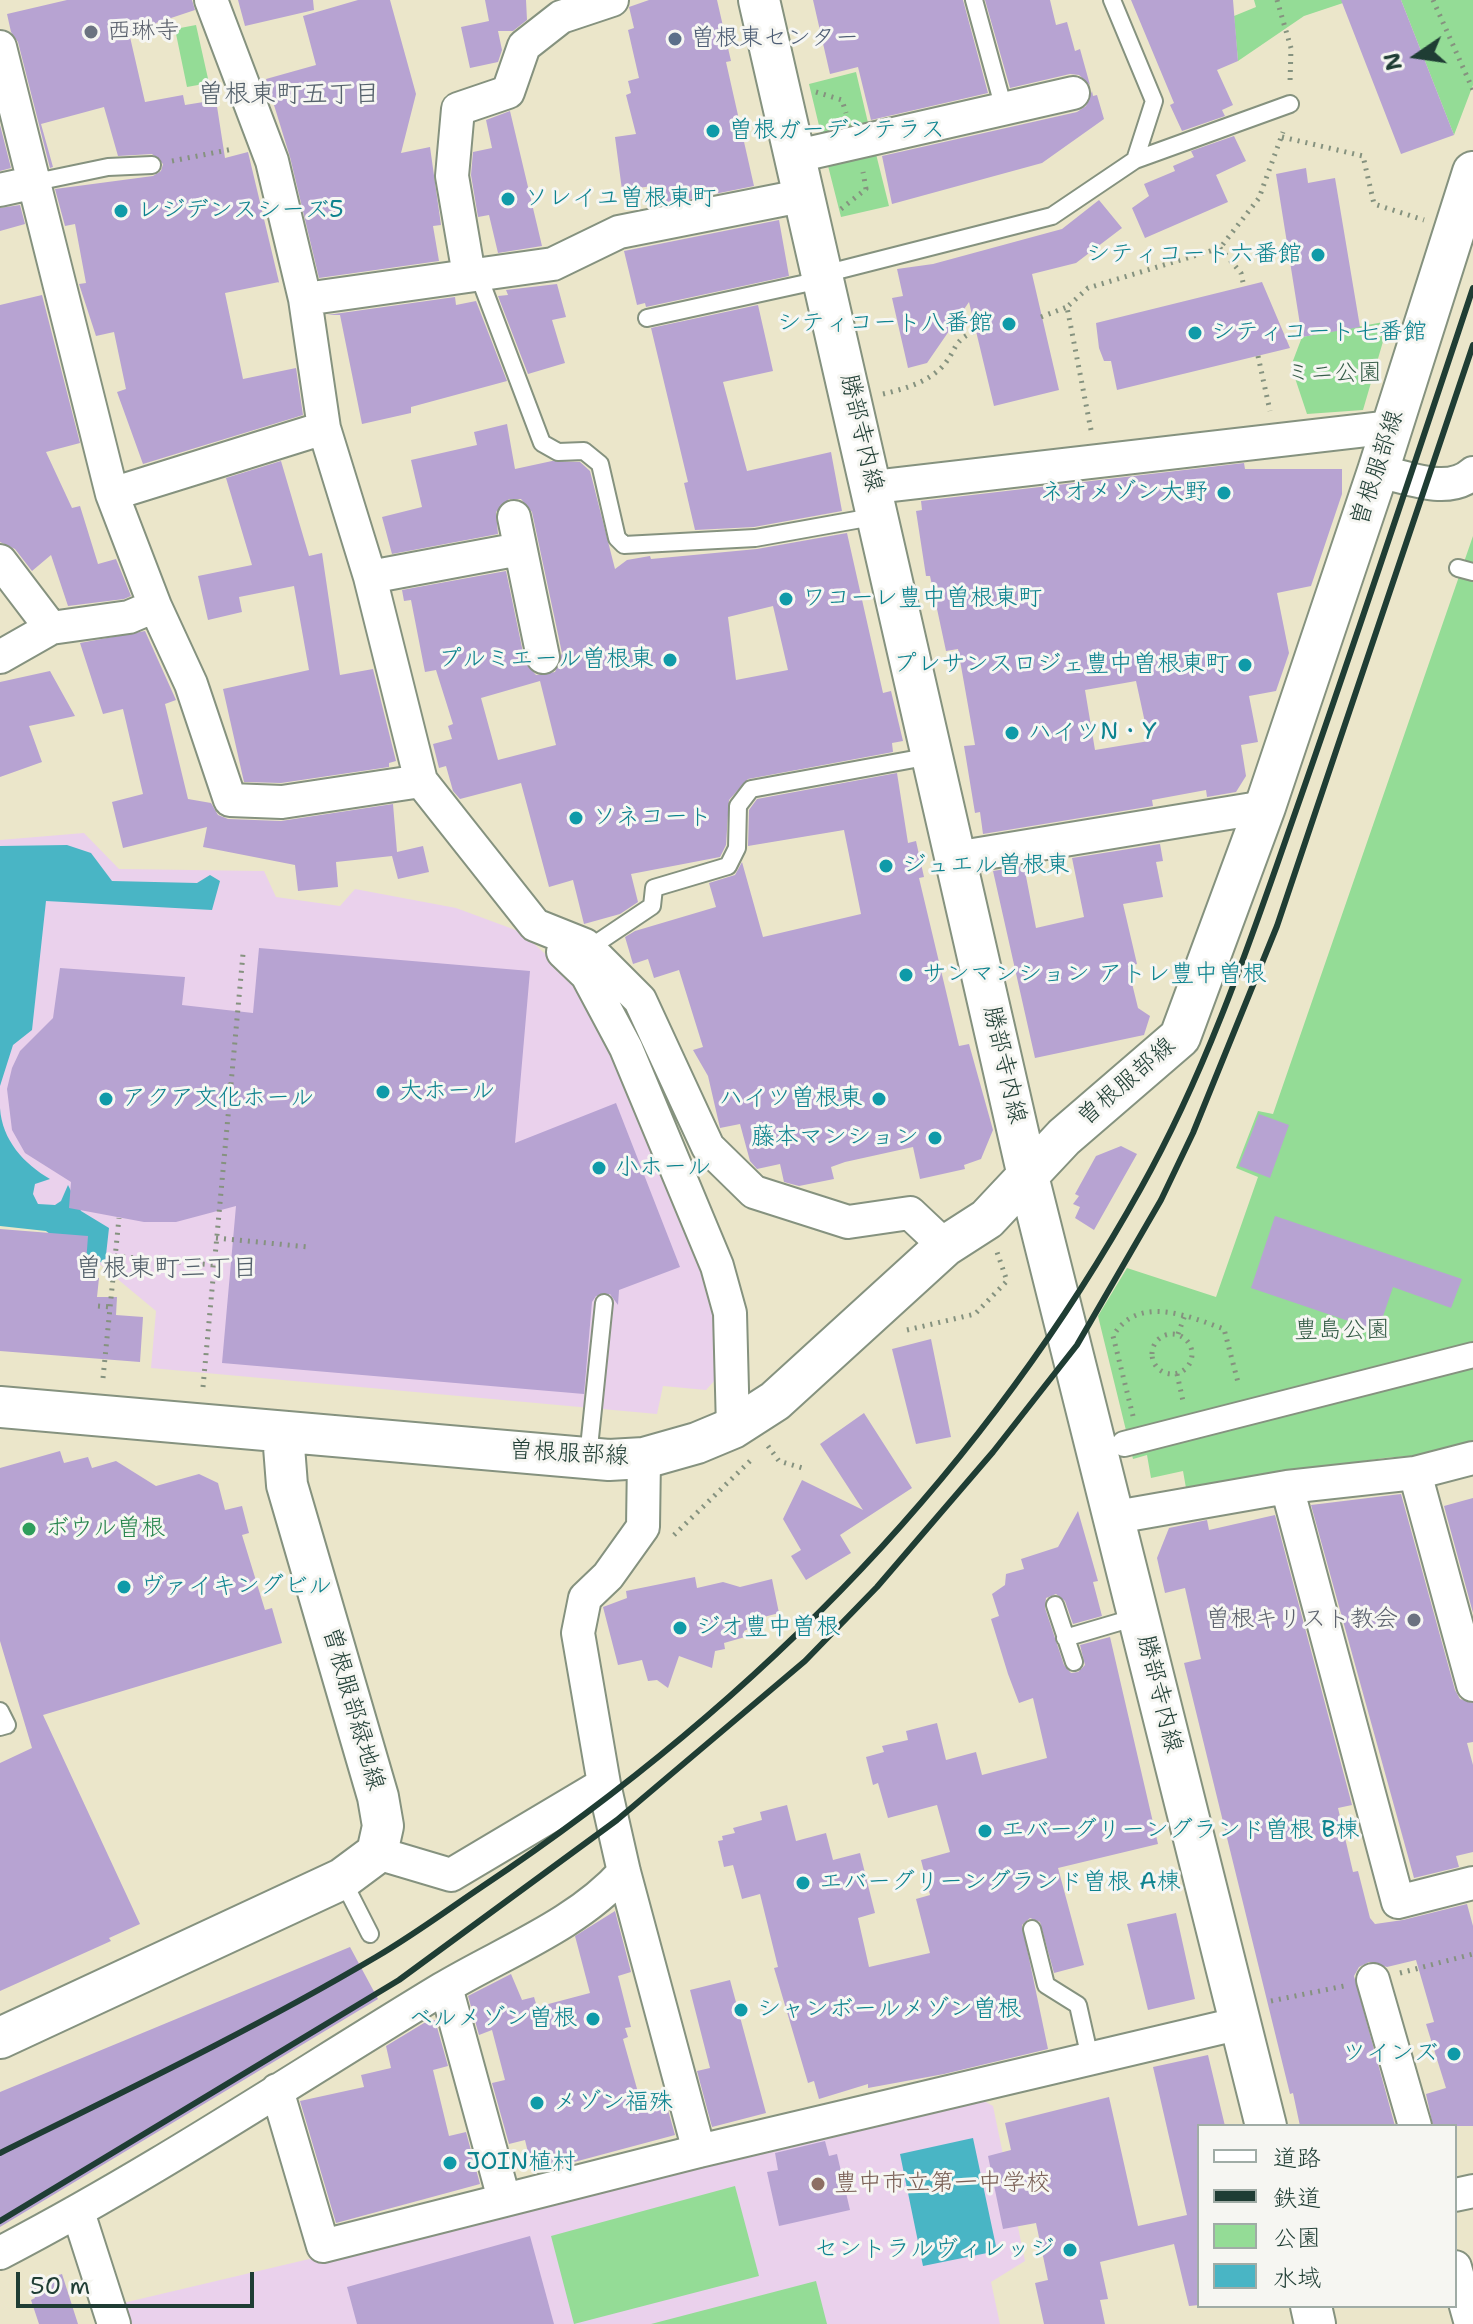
<!DOCTYPE html>
<html>
<head>
<meta charset="utf-8">
<style>
	body { margin:0 }
	#map { position:relative; width:1473px; height:2324px; overflow:hidden; background:#ebe6ca; font-family:"Shantell Sans","Klee One",sans-serif }
	canvas { display:block }
	.legend { position:absolute; left:1197px; top:2124px; width:260px; height:184px; box-sizing:border-box; background:#f6f6f2; border:2px solid #a0aca6; margin:0; padding:10px 14px; list-style:none; font-size:24px; color:#1f3d34 }
	.legend li { display:flex; align-items:center; gap:16px; height:40px }
	.legend b { width:40px; border:2px solid #a0aca6 }
	.north { position:absolute; left:1377px; top:16px; width:80px; height:80px; -webkit-text-stroke:6px #f6f6f2; paint-order:stroke; rotate:257deg; font-size:22px; font-weight:700; line-height:32px; text-align:center; color:#1f3d34 }
	.north::after { content:''; display:block; margin:auto; width:28px; height:36px; background:#1f3d34; clip-path:polygon(50% 0,100% 100%,50% 72%,0 100%) }
	.scale { position:absolute; left:16px; top:2272px; width:238px; height:36px; box-sizing:border-box; border:4px solid #1f3d34; border-top:0; padding-left:10px; font-size:24px; line-height:28px; white-space:nowrap; color:#1f3d34; -webkit-text-stroke:6px #f6f6f2; paint-order:stroke }
</style>
</head>
<body>
<div id="map">
<canvas width="1473" height="2324"></canvas>
<ul class="legend">
<li><b style="height:10px;background:#fff"></b>道路</li>
<li><b style="height:10px;background:#1f3d34"></b>鉄道</li>
<li><b style="height:22px;background:#94dc96"></b>公園</li>
<li><b style="height:22px;background:#49b5c5"></b>水域</li>
</ul>
<div class="north">N</div>
<div class="scale">50 m</div>
</div>
<script>
const g = document.querySelector('canvas').getContext('2d');
g.lineJoin = 'round';
function fill(path, color) {
  g.fillStyle = color;
  g.fill(path, 'evenodd');
}
function strokePath(path, color, width, dash) {
  g.strokeStyle = color;
  g.lineWidth = width;
  g.lineCap = dash ? 'butt' : 'round';
  g.setLineDash(dash || []);
  g.stroke(path);
}
function label(font, color, halo, rows, align = 'center') {
  g.font = font + ' "Shantell Sans","Klee One",sans-serif';
  g.lineWidth = 6;
  g.setLineDash([]);
  g.textBaseline = 'middle';
  g.strokeStyle = halo;
  g.fillStyle = color;
  for (const [text, x, y, turn = 0] of rows) {
    g.save();
    g.translate(x, y);
    g.rotate((+turn || 0) * Math.PI / 180);
    g.textAlign = isNaN(turn) ? turn : align;
    if (halo) g.strokeText(text, 0, 0);
    g.fillText(text, 0, 0);
    g.restore();
  }
}
const built = new Path2D(`
	M84,833L119,869L264,871L276,897L340,906L355,889L456,908L521,932L576,982L601,1024L710,1279L719,1319L716,1379L706,1390L663,1386L657,1414L151,1368L156,1311L56,1228L0,1223V840Z
	M982,2100L993,2106L1025,2261L991,2282L1000,2324H129L123,2303Z`);
const green = new Path2D(`
	M1254,0H1352L1304,16L1238,61L1234,16L1256,7Z
	M1401,0H1473V85L1454,135Z
	M196,25L209,83L187,87L175,29Z
	M856,72L869,127L822,138L809,84Z
	M874,146L889,206L841,217L826,158Z
	M1389,321L1363,410L1307,414L1291,366L1302,337Z
	M1473,536V1445L1451,1453L1384,1458L1186,1488L1183,1471L1151,1478L1147,1455L1133,1459L1098,1316L1127,1268L1216,1297L1258,1177L1236,1168L1258,1111L1273,1114Z
	M735,2186L759,2276L574,2324L551,2236Z
	M816,2281L827,2324H651Z`);
const water = new Path2D(`
	M67,845L91,853L112,881L197,883L210,875L220,881L212,910L46,901L32,1030L13,1045L0,1086V846Z
	M0,1108C2,1140 24,1164 50,1179L35,1184L33,1194L38,1204L55,1205L61,1201L68,1185L81,1211L109,1228L105,1264L71,1250L46,1231L0,1226Z
	M973,2138L997,2251L923,2266L900,2154Z`);
const building = new Path2D(`
	M67,0H192L195,10L156,23L158,30L130,37L145,102L183,95L185,105L216,100L225,158L248,152L289,324L279,282L225,293L243,379L296,368L303,415L143,464L117,392L126,389L114,332L96,336L79,284L86,283L75,224L65,226L55,189L153,176L161,171L163,164L152,154L118,156L104,107L41,124L53,167L50,168L18,42L11,32L7,14Z
	M238,0H313L314,10L245,26Z
	M358,0H390L416,94L401,153L430,147L441,225L433,226L439,261L319,278L290,157L266,79L316,65L303,16Z
	M485,0H526L527,20L513,31H498L502,50L498,62L470,68L461,27L489,21Z
	M649,0H717L731,61L726,62L754,186L665,204L661,185L622,190L615,137L636,134L626,95L631,93L628,81L639,78L628,30L634,28L629,7Z
	M813,0H963L988,93L871,120L858,67L830,74Z
	M985,0H1050L1056,25L1067,22L1075,51L1080,49L1090,85L1079,75L1070,74L1010,88Z
	M1131,0H1233L1238,61L1217,70L1233,105L1222,110L1225,116L1182,131L1170,105L1174,103Z
	M1341,0H1401L1454,135L1401,154Z
	M1092,91L1093,96L1097,95L1104,119L1042,163L892,204L882,156L1077,112L1086,106Z
	M510,111L542,246L498,253L489,215L478,217L471,175L473,152L492,148L486,120Z
	M0,125L11,168L0,171Z
	M1234,136L1246,161L1216,175L1228,202L1145,238L1132,208L1149,196L1144,184L1175,171L1173,166L1194,157L1191,151Z
	M1306,168L1308,183L1335,178L1360,327L1302,337L1276,174Z
	M1099,200L1122,228L1076,263L1032,274L1059,390L994,406L969,302L927,363L908,368L892,298L903,296L897,269L933,264L1062,229Z
	M20,205L25,224L0,231V208Z
	M779,220L789,276L646,307L645,303L637,305L624,251Z
	M1262,282L1290,348L1117,390L1111,361H1104L1099,348L1096,323Z
	M557,284L566,317L552,320L565,363L528,374L498,296L508,295L506,290Z
	M42,295L80,443L46,452L72,508L80,506L98,564L116,559L131,596L124,599L68,606L51,555L32,571L15,549L0,542V305Z
	M455,297L456,305L476,301L507,381L411,407V413L362,424L340,315H327Z
	M758,305L773,371L723,382L747,471L831,452L842,511L754,527L695,530L684,483L688,482L651,328Z
	M507,424L515,469L552,461L580,462L590,471L615,569L627,560L650,556L651,559L757,549L847,533L883,693L891,691L903,741L892,743L893,752L748,779L729,800L726,845L720,857L631,874L638,902L620,914L584,924L573,880L549,887L521,783L460,799L453,791L446,766L439,768L433,744L452,739L448,726L453,724L436,670L425,672L411,600L404,601L402,590L506,571L525,662L536,675L555,672L562,653L532,512L521,499H509L496,512L498,534L392,554L382,517L422,507L411,460L477,445L474,432ZM773,606L788,670L736,680L728,617ZM540,681L556,745L498,760L481,698Z
	M281,461L309,556L322,553L340,675L373,669L396,761L389,763V767L281,783L244,782L223,689L309,670L294,586L239,597L242,612L208,620L198,576L252,565L226,478Z
	M1244,463L1245,469H1342V494L1311,586L1277,593L1289,653L1276,691L1249,696L1258,742L1241,745L1246,776L1236,792L1207,797L1206,790L1152,800L1153,806L983,834L980,812L975,813L964,746L975,745L958,649L946,651L930,576H926L916,511L922,510L921,501ZM1136,681L1149,741L1095,750L1085,690Z
	M145,631L176,700L165,704L188,799L211,803L218,815L228,819L281,821L393,804L397,852L423,846L429,872L398,879L392,856L336,862L338,887L298,891L295,865L203,847L207,827L123,848L112,802L143,794L123,709L103,714L80,643Z
	M50,671L75,716L29,726L42,762L0,777V682Z
	M897,773L908,843L916,841L924,877L919,878L959,1046L969,1044L993,1130L981,1159L964,1165L965,1169L920,1179L913,1147L845,1162L831,1167L834,1179L799,1186L784,1182L780,1164L757,1169L750,1161L740,1124L720,1128L708,1076L693,1050L703,1047L679,970L654,978L648,959L633,964L625,937L635,931L716,907L709,883L735,875L742,862L763,937L861,914L844,830L748,846L749,810L757,799Z
	M1160,844L1163,861L1156,862L1163,897L1123,904L1137,964L1128,967L1138,1008L1150,1016L1144,1035L1035,1058L993,871L1024,866L1036,928L1084,917L1072,858Z
	M259,948L530,971L515,1143L616,1103L680,1267L619,1290L618,1305L610,1294L596,1296L592,1302L584,1394L222,1363L236,1206L176,1222H144L69,1208L71,1182L25,1153L12,1130L7,1089L12,1068L20,1051L53,1018L60,968L185,977L182,1005L253,1013Z
	M1259,1114L1289,1125L1270,1178L1239,1166Z
	M1121,1146L1137,1154L1094,1230L1075,1218L1080,1207L1073,1204L1079,1196L1075,1194L1096,1156Z
	M1275,1216L1462,1279L1451,1308L1393,1287L1378,1331L1251,1288Z
	M0,1229L88,1236L85,1277L99,1278L97,1297H117L116,1315L143,1317L140,1362L0,1351Z
	M931,1339L951,1437L916,1444L892,1349Z
	M864,1413L912,1488L840,1535L851,1553L806,1580L791,1556L801,1550L783,1519L802,1480L863,1510L820,1444Z
	M60,1451L64,1463L88,1457L92,1468L116,1461L156,1486L199,1474L218,1483L225,1510L242,1506L249,1533L242,1535L265,1610L272,1608L282,1643L43,1715L140,1924L109,1938L111,1941L0,1991V1763L32,1748L0,1641V1468Z
	M1401,1494L1455,1690L1460,1699L1473,1703V1742L1467,1743L1473,1765V1852L1456,1856L1459,1867L1414,1878L1311,1505Z
	M1473,1498V1613L1444,1506Z
	M1078,1511L1098,1581L1093,1582L1102,1616L1073,1624L1065,1601L1056,1594L1046,1598L1045,1608L1064,1665L1071,1673L1078,1672L1085,1665L1080,1645L1110,1637L1158,1844L1058,1868L1084,1965L1054,1973L1040,1922L1030,1918L1022,1925L1048,2049L944,2074L868,2088V2084L819,2099L814,2081L808,2083L774,1968L778,1967L760,1894L742,1899L733,1865L724,1867L718,1841L723,1840L722,1836L735,1833L733,1828L762,1820L760,1812L787,1805L796,1841L826,1833L833,1860L860,1853L875,1913L858,1918L869,1967L930,1953L916,1899L930,1895L921,1860L950,1852L937,1805L888,1818L878,1783L873,1785L866,1757L884,1752L882,1746L908,1740L906,1731L937,1723L946,1760L976,1752L982,1775L1047,1758L1033,1698L1019,1703L1008,1674L991,1619L999,1616L992,1594L1005,1585L1006,1574L1024,1569L1021,1559L1058,1547Z
	M1275,1515L1352,1805L1338,1808L1353,1872L1358,1871L1370,1918L1375,1924L1403,1920L1467,1904L1473,1926V2126H1433L1426,2094L1446,2088L1426,2024L1434,2022L1416,1960L1387,1967L1369,1962L1359,1967L1354,1976L1395,2126H1300L1293,2093L1290,2094L1184,1663L1201,1659L1185,1588L1165,1593L1157,1558L1169,1528L1207,1520L1209,1530Z
	M695,1577L697,1588L723,1582L740,1587L772,1579L779,1613L760,1618V1624L744,1631L745,1637L724,1643L725,1649L715,1651L712,1668L679,1656L668,1688L657,1680L648,1681L642,1660L618,1665L603,1607L627,1598L626,1591Z
	M615,1911L631,1972L618,1976L631,2027L625,2028L628,2037L623,2039L643,2110L666,2103L675,2135L533,2173L525,2140L509,2144L492,2083L505,2080L492,2030L479,2035L468,1996L511,1974L522,2000L534,1997L537,2007L590,1993L575,1936Z
	M1176,1913L1195,1999L1148,2010L1127,1924Z
	M350,1947L378,1999L0,2227V2092Z
	M730,1980L766,2113L712,2127L697,2071L710,2068L690,1990Z
	M435,2020L448,2066L433,2070L449,2136L466,2132L480,2184L336,2223L300,2101L364,2087L361,2075L391,2068L386,2046L424,2023Z
	M1208,2055L1225,2126H1199V2305L1189,2306L1174,2244L1100,2262L1108,2299L1100,2300L1105,2324H1044L1035,2283L1048,2280L1036,2223L1003,2229L988,2156L1011,2150L1005,2123L1109,2097L1138,2226L1187,2215L1153,2067Z
	M825,2141L829,2156L837,2154L850,2210L779,2226L767,2172L778,2170L775,2153Z
	M530,2236L554,2324H357L347,2287Z
	M62,2274L78,2324H39L31,2300L35,2298L30,2284Z`);
const path = new Path2D(`
	M1277,0L1291,48L1290,83
	M1433,0L1473,90
	M816,92L842,100L846,113
	M1282,137L1363,156L1374,204L1424,220
	M172,161L233,149
	M841,209L866,189L863,172
	M1220,248L1241,273L1244,287
	M1041,317L1067,307
	M1258,356L1270,411
	M883,394C904,389 926,383 942,367C957,351 952,340 976,331
	M1091,430L1067,307L1088,288L1220,248L1259,198L1283,132
	M216,1238L309,1247
	M115,1256L214,1265
	M98,1306L111,1307
	M907,1330L975,1314L1007,1281L997,1252
	M1152 1354a20 20 0 1 1 40 0a20 20 0 1 1-40 0Z
	M1178,1334L1185,1315
	M1177,1374L1183,1401
	M103,1378L119,1218
	M203,1387L243,954
	M1133,1416L1113,1336C1138,1294 1188,1316 1224,1329L1239,1386
	M768,1446L779,1461L806,1469
	M674,1535L750,1461
	M1400,1973L1473,1954
	M1271,2001L1344,1986`);
const service = new Path2D(`
	M974,0L1004,109
	M1135,160L1290,104
	M36,182L108,167L152,165
	M478,274L542,443L558,452L584,451L600,464L617,538L624,545L755,538L878,516
	M824,274L1052,216L1135,160L1154,101L1112,0
	M647,318L825,279
	M1458,568L1473,572
	M588,949L652,906L654,888L728,866L737,848L738,806L751,789L931,756
	M588,1457L604,1303
	M1055,1605L1074,1662
	M1065,1638L1140,1616
	M0,1711L7,1725L0,1727
	M342,1879L370,1934
	M1032,1929L1046,1985L1078,2005L1090,2058`);
const pedestrian = new Path2D(`
	M1124,1444L1473,1355`);
const minor = new Path2D(`
	M211,0L272,161L305,299L324,428L370,577L421,781L535,925L585,945L640,1000L708,1147L754,1192L848,1222L910,1213L945,1246
	M0,47L112,494L155,606L191,684L230,800L282,802L421,781
	M797,156L1073,93
	M0,190L36,182
	M469,275L452,176L458,109L508,92L524,46L561,17L612,0
	M305,299L553,264L619,232L806,195
	M1378,471C1408,477 1448,496 1473,473
	M874,487L1392,427
	M112,494L324,428
	M514,517L543,657
	M0,561L51,628
	M370,577L520,549
	M0,657L51,628L129,617L155,606
	M955,858L1265,807
	M563,952L587,975L626,1048L717,1266L730,1313L733,1428
	M644,1458L643,1527L608,1576L585,1598L578,1633L604,1784L624,1872L699,2151
	M1415,1473L1473,1685
	M1287,1487L1398,1902L1473,1883
	M1116,1517L1287,1487L1415,1473L1473,1458
	M377,1853L451,1875L604,1784
	M1373,1980L1415,2126
	M446,1987L504,2199
	M277,2090L323,2246L699,2151L1241,2023
	M1455,2195L1473,2191
	M78,2212L114,2324
	M0,2253C152,2174 295,2078 442,1989C502,1953 577,1925 624,1872
	M1455,2267L1471,2324`);
const tertiary = new Path2D(`
	M759,0L1028,1176L1266,2126
	M0,1407L609,1460L644,1458L697,1443L733,1428L775,1401L945,1246L987,1219L1064,1137L1180,1037L1265,807L1378,471L1473,172
	M0,2038L342,1879L377,1853L383,1826L378,1797L287,1485L283,1434
	M1311,2306L1315,2324`);
const rail = new Path2D(`
	M0,2153C127,2090 254,2029 376,1957C412,1936 446,1911 480,1888C753,1706 981,1476 1141,1188C1206,1072 1249,945 1293,819C1355,643 1414,465 1473,288
	M0,2221L399,1980L617,1820L805,1661L877,1587L993,1452L1077,1345L1161,1200L1193,1133L1277,926L1473,345`);
const markers = [
	[91,32,8,"#6b7280"],
	[675,39,8,"#5c6f8a"],
	[713,131,8,"#0f9aa8"],
	[508,199,8,"#0f9aa8"],
	[121,211,8,"#0f9aa8"],
	[1318,255,8,"#0f9aa8"],
	[1009,324,8,"#0f9aa8"],
	[1195,333,8,"#0f9aa8"],
	[1224,493,8,"#0f9aa8"],
	[786,599,8,"#0f9aa8"],
	[670,660,8,"#0f9aa8"],
	[1245,665,8,"#0f9aa8"],
	[1012,733,8,"#0f9aa8"],
	[576,818,8,"#0f9aa8"],
	[886,866,8,"#0f9aa8"],
	[906,975,8,"#0f9aa8"],
	[383,1092,8,"#0f9aa8"],
	[106,1099,8,"#0f9aa8"],
	[879,1099,8,"#0f9aa8"],
	[935,1138,8,"#0f9aa8"],
	[599,1168,8,"#0f9aa8"],
	[29,1529,8,"#2e9e5b"],
	[124,1587,8,"#0f9aa8"],
	[1414,1620,8,"#6b7280"],
	[680,1628,8,"#0f9aa8"],
	[985,1831,8,"#0f9aa8"],
	[803,1883,8,"#0f9aa8"],
	[741,2010,8,"#0f9aa8"],
	[593,2019,8,"#0f9aa8"],
	[1454,2054,8,"#0f9aa8"],
	[537,2103,8,"#0f9aa8"],
	[450,2163,8,"#0f9aa8"],
	[818,2184,8,"#8d6e63"],
	[1070,2250,8,"#0f9aa8"]
];
const worshipNames = [
	["西琳寺",107,32],
	["曽根キリスト教会",1398,1620,"right"]
];
const serviceNames = [
	["曽根東センター",691,39]
];
const cultureNames = [
	["曽根ガーデンテラス",729,131],
	["ソレイユ曽根東町",524,199],
	["レジデンスシーズ5",137,211],
	["シティコート六番館",1302,255,"right"],
	["シティコート八番館",993,324,"right"],
	["シティコート七番館",1211,333],
	["ネオメゾン大野",1208,493,"right"],
	["ワコーレ豊中曽根東町",802,599],
	["プルミエール曽根東",654,660,"right"],
	["プレサンスロジェ豊中曽根東町",1229,665,"right"],
	["ハイツN・Y",1028,733],
	["ソネコート",592,818],
	["ジュエル曽根東",902,866],
	["サンマンション アトレ豊中曽根",922,975],
	["大ホール",399,1092],
	["アクア文化ホール",122,1099],
	["ハイツ曽根東",863,1099,"right"],
	["藤本マンション",919,1138,"right"],
	["小ホール",615,1168],
	["ヴァイキングビル",140,1587],
	["ジオ豊中曽根",696,1628],
	["エバーグリーングランド曽根 B棟",1001,1831],
	["エバーグリーングランド曽根 A棟",819,1883],
	["シャンボールメゾン曽根",757,2010],
	["ベルメゾン曽根",577,2019,"right"],
	["ツインズ",1438,2054,"right"],
	["メゾン福殊",553,2103],
	["JOIN植村",466,2163],
	["セントラルヴィレッジ",1054,2250,"right"]
];
const parkNames = [
	["ミニ公園",1334,374],
	["豊島公園",1342,1331]
];
const streetNames = [
	["勝部寺内線",861,433,77],
	["曽根服部線",1378,468,-72],
	["勝部寺内線",1004,1065,77],
	["曽根服部線",1127,1082,-41],
	["曽根服部線",569,1454,3],
	["勝部寺内線",1159,1694,76],
	["曽根服部緑地線",353,1709,74]
];
const leisureNames = [
	["ボウル曽根",45,1529]
];
const educationNames = [
	["豊中市立第一中学校",834,2184]
];
const neighbourhoodNames = [
	["曽根東町五丁目",289,95],
	["曽根東町三丁目",167,1269]
];
fill(built, '#ead1ec');
fill(green, '#94dc96');
fill(water, '#49b5c5');
fill(building, '#b7a3d2');
strokePath(service, '#85927f', 20);
strokePath(pedestrian, '#85927f', 28);
strokePath(minor, '#85927f', 36);
strokePath(tertiary, '#85927f', 44);
strokePath(path, '#85927f', 5, [2, 6]);
strokePath(service, '#fff', 16);
strokePath(pedestrian, '#fff', 24);
strokePath(minor, '#fff', 32);
strokePath(tertiary, '#fff', 40);
strokePath(rail, '#1f3d34', 6);
for (const [x, y, r, color] of markers) {
  const dot = new Path2D();
  dot.arc(x, y, r, 0, 2 * Math.PI);
  g.fillStyle = color;
  g.fill(dot);
  strokePath(dot, '#f6f6f2', 3);
}
label('24px', '#5b616d', '#f6f6f2', worshipNames, 'left');
label('24px', '#4e5e75', '#f6f6f2', serviceNames, 'left');
label('24px', '#0d838f', '#f6f6f2', cultureNames, 'left');
label('24px', '#365d48', '#f6f6f2', parkNames);
label('24px', '#1f3d34', '#f6f6f2', streetNames);
label('24px', '#27864d', '#f6f6f2', leisureNames, 'left');
label('24px', '#785e54', '#f6f6f2', educationNames, 'left');
label('26px', '#54616b', '#f6f6f2', neighbourhoodNames);
</script>
</body>
</html>
